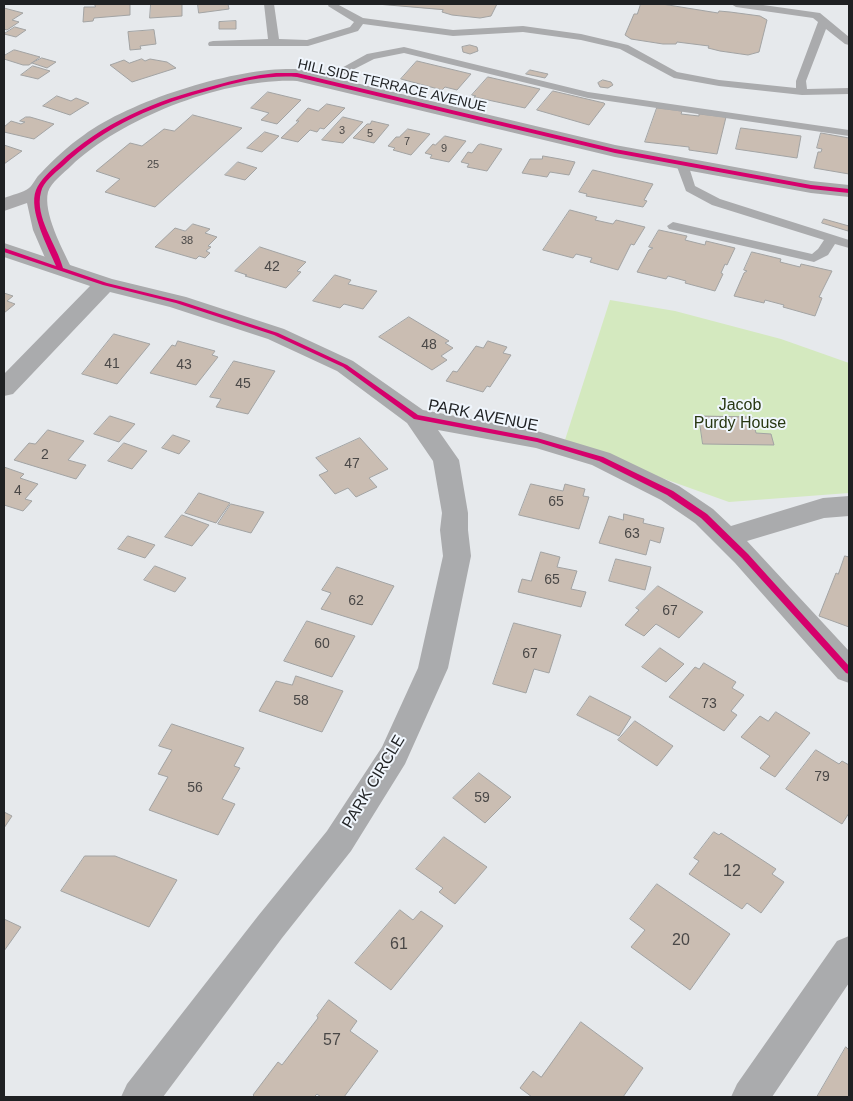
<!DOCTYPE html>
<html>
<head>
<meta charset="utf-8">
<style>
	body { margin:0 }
	#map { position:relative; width:853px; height:1101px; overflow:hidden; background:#e6e9ec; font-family:Helvetica,sans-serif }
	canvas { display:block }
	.frame { position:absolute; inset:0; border:5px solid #1f2123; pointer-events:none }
</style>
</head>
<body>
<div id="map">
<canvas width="853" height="1101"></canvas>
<div class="frame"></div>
</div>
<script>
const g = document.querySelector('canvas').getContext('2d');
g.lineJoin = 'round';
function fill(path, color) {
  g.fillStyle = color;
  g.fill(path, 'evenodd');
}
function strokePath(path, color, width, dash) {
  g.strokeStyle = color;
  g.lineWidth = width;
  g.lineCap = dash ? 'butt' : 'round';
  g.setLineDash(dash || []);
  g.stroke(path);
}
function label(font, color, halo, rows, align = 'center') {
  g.font = font + ' Helvetica,sans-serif';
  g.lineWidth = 4;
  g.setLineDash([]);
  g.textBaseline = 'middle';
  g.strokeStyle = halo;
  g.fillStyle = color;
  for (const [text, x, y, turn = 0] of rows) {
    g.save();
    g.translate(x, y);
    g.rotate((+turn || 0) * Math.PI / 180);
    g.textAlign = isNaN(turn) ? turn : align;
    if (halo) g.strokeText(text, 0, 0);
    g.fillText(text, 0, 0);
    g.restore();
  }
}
const green = new Path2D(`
	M610,300L675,311L781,339L849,363V493L729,502L564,443Z`);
const building = new Path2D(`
	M95,4H130V15L94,18L93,21L83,22L84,7H95Z
	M151,4H182V16L150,18Z
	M198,4H228L229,9L199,13Z
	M377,4H497L491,16L480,18L452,15L442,12L443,10Z
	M641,4H662L718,13L719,11L730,12L760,16L767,20L759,52L748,55L720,51L708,48L709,46L677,42L676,44H663L631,39L625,35L634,14H637Z
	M4,8L23,13L12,20L19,22L7,30L4,29Z
	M236,21V29H219V22Z
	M15,27L26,30L16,37L4,34Z
	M154,30L156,44L140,46L141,49L130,50L128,32Z
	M470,45L477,47L478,51L470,54L463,52L462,47Z
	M14,50H15L40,57L29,65H23L4,59V56Z
	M42,58L56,62L47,68L32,63Z
	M142,59L145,61L150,59L167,62L176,68L132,82L110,65L124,60L129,63Z
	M417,61L471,74L457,90L445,87L442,90L401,79Z
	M33,66L40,68L50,71L38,79L21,75Z
	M530,70L548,74L545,78L526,74Z
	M488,77L540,89L525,108L474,97L476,96L472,95Z
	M603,80L611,82L613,85L608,88L600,87L598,83Z
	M553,91L604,103L605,104L589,125L537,110Z
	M268,92L301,100L277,124L261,120L269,113L251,108Z
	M57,96L71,101L76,98L89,103L70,115L43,106Z
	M327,104L345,108L324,129L320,128L317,132L310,130L298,142L281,138L299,121H296L308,108L318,111Z
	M657,108L682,111L681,114L699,116V114L726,117L717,154L689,150V147L645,142Z
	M193,115L242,128L155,207L105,192L120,179L96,171L130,143L142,146L164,129L174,131Z
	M26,117H30L54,124L34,139L4,132V127L11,121L21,124L25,122L20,121Z
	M343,117L363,122L343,143L322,140Z
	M372,121L389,125L374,143L353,138L367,124H370Z
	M741,128L801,136L797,158L736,149Z
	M408,129L430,134L411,155L393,150L395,148L388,146L396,137H399Z
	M265,132L279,136L262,152L247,148Z
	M821,133L849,138V174L814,168L818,152H821L822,149L817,148Z
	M445,136L466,141L449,162L430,158L432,155L425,153L433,144L435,145Z
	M481,144L502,149L487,171L467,167L469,164L461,162L468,152L472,153L478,145Z
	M4,145L22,151L4,164Z
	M543,156L560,159L575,162L569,175L550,172L547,177L522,173L530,159H542Z
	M238,162L257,168L245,180L225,175Z
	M593,170L653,184L644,200L647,201L643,207L586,196L587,194L579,192Z
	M570,210L597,217L595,220L613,224L616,220L645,227L634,245L631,244L618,270L590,262L592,258L576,254L573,258L543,250Z
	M824,219L849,226L848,231L822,223Z
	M193,224L210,229L205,233L217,237L208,246L211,247L206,251L210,253L205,258L199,256L196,259L155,247L175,228L185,231Z
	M659,230L687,236L685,240L705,245L706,241L735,248L727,265L725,264L721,273L723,274L715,291L685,283L686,281L668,276L666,279L637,272L649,250L653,248L649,247Z
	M260,247L306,262L297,271L301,272L286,288L245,276L247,275L235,271Z
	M752,252L781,259L780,262L800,267L801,264L832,271L819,297L822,298L815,316L783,307L784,305L765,300L764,303L734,296L744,273L747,271L744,270Z
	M335,275L351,280L348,284L377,291L363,309L344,304L340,308L313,301Z
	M4,293L13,296L7,301L15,304L4,313Z
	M409,317L449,341L445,343L453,348L441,356L447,360L432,370L379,337Z
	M114,334L150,344L117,384L82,374Z
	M178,341L215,351L212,355L218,357L196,385L150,373L172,345L175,346Z
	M488,341L507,347L503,353L511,355L490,387L487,386L483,392L446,381L453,371L457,372L476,346L483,348Z
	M234,361L275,371L248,414L216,407L221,399L210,397Z
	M110,416L135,424L119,442L94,434Z
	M699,416L752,417L756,433L771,434L774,445L703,444Z
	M48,430L84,441L68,460L86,465L76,479L14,460L29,443L35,444Z
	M173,435L190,441L179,454L162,448Z
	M360,438L388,469L369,478L377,487L356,497L348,488L335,494L319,475L328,471L316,458Z
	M124,443L147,451L132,469L108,461Z
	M4,467L24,474L20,478L38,484L25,499L32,501L23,511L4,505Z
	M531,484L563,491L565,484L585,489L583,496L589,497L579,529L519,515Z
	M199,493L230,503L216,523L185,513Z
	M231,504L264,512L251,533L218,524Z
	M624,514L644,519L643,523L664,528L660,543L650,540L646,555L599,543L609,516L623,520Z
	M182,515L209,525L192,546L165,537Z
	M128,536L155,545L145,558L118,549Z
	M541,552L560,557L557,567L577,571L571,589L586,592L581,607L518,592L522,579L531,581Z
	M845,556L849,557V627L819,616L836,573L838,574Z
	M616,559L651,567L645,590L609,581Z
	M155,566L186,578L175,592L144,580Z
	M337,567L394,586L372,625L321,609L331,593L322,590Z
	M658,586L703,612L679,638L656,624L644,636L625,625L639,610L636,608Z
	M307,621L355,636L332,677L284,661Z
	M514,623L561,635L549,673L534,669L526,693L493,684Z
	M660,648L684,664L666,682L642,667Z
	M704,663L736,682L732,688L744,695L731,711L737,715L724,731L669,697L695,667L699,669Z
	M296,676L343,691L322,732L259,711L276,681L292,685Z
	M590,696L631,717L619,736L577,715Z
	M776,712L810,733L775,777L760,768L770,756L741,737L760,716L768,721Z
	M635,721L673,746L657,766L618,740Z
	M172,724L244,748L234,766L240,768L222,799L235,804L218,835L149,810L168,777L158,774L172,750L159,746Z
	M816,750L839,764L842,761L849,765V813L842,824L786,789Z
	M479,773L511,797L485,823L453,798Z
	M4,812L12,816L4,828Z
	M714,832L719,835L721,833L776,869L772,874L784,882L761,913L747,903L742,909L689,874L699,861L694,858Z
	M444,837L487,867L455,904L439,892L443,888L416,869Z
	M85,856H115L177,880L149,927L61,891Z
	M657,884L730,934L690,990L631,947L645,930L630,919Z
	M400,910L413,920L421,911L443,926L391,990L355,963Z
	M4,919L21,927L4,951Z
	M329,1000L357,1021L350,1031L378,1051L344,1097H321L317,1094L314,1097H255L253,1095L278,1062L282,1065L318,1018L317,1016Z
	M581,1022L643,1068L623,1097H532L520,1088L533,1071L541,1077Z
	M846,1047L849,1050V1097H817Z`);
const lane = new Path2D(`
	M264,4H274L279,39L307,40L350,27L354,22L328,6L329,4H337L363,18L453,30L523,26L581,34L628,45L677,72L719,80L796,88V81L818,22L813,18L736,7L731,4H756L820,13L849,37V45L845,44L826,29L806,81L807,89L849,88V94L802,95L719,86L674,78L620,49L581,40L523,32L453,36L363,24L358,31L308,46H209L208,44L209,42L213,41L268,39Z
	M404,47L588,92L849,130V136L588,98L404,53L374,59L327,83L323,84L318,81L367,54Z
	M682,160L688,164L695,186L720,199L849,240V248L835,244L828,255L814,262L669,229L667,226L673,222L812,254L818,249L824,240L712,205L686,191L676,164Z`);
const street = new Path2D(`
	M4,243L112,279L186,297L284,329L353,361L423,410L537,431L610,453L679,486L713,509L731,526L823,498L849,496V516L824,518L747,541L849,651V683L838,679L735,563L695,523L661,500L592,465L536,448L438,430L459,460L468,513V530L471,556L448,668L405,764L351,851L282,938L163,1097H121L127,1084L258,916L327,831L382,747L418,668L443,556L440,530L442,513L433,461L407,423L337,371L268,339L170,307L110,292L13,394L4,396V374L90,286L4,257Z
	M849,936V983L772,1097H731L737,1084L837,941Z`);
const secondary = new Path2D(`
	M286,69H297L615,145L811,181L849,185V197L811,193L615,157L297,81C225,78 123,117 71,166C64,173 51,182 48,192C43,213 62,248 71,267L68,272L60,274L52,272L49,267L33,230L27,203L4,211V198C11,195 23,193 29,188C33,185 36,177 41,173C54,159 68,146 84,135C130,101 229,70 286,69Z`);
const cycleway = new Path2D(`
	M276,73H297L615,149L811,185L849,189V193L811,189L615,153L297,77C268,75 242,81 214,89C157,104 106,125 63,166C55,173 43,182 41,192C34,217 57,245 63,268L107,283L180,301L278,333L347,365L418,415L537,438L603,457L673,491L707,514L748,554L849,666V674L846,673L742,558L701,518L667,495L599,461L537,442L414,419L343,367L274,335L176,303L103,285L4,252V248L56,266C48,247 28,210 36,190C40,180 50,171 58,164C103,122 154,101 213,86C234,80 255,75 276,73Z`);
const farNumbernames = [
	["3",342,131],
	["5",370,134],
	["7",407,142],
	["9",444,149],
	["25",153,165],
	["38",187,241]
];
const farStreetnames = [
	["HILLSIDE TERRACE AVENUE",392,86,13]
];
const numberNames = [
	["42",272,267],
	["48",429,345],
	["41",112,364],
	["43",184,365],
	["45",243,384],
	["2",45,455],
	["47",352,464],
	["4",18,491],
	["65",556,502],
	["63",632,534],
	["65",552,580],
	["62",356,601],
	["67",670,611],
	["60",322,644],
	["67",530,654],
	["58",301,701],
	["73",709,704],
	["79",822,777],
	["56",195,788],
	["59",482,798]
];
const parkNames = [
	["Jacob",740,406],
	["Purdy House",740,424]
];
const streetNames = [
	["PARK AVENUE",483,416,11],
	["PARK CIRCLE",374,782,-59]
];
const nearNumbernames = [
	["12",732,872],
	["20",681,941],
	["61",399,945],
	["57",332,1041]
];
fill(green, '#d4e9bf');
fill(building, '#cabdb2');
strokePath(building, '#a2a3a3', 1);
fill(lane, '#aaabad');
fill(street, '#aaabad');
fill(secondary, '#aaaaac');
fill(cycleway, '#d6006c');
label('11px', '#4a4847', null, farNumbernames);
label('14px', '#1f2123', '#f0f6fd', farStreetnames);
label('14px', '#4a4847', null, numberNames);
label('16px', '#283712', '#f0f6fd', parkNames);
label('16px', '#1f2123', '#f0f6fd', streetNames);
label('16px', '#4a4847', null, nearNumbernames);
</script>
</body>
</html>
